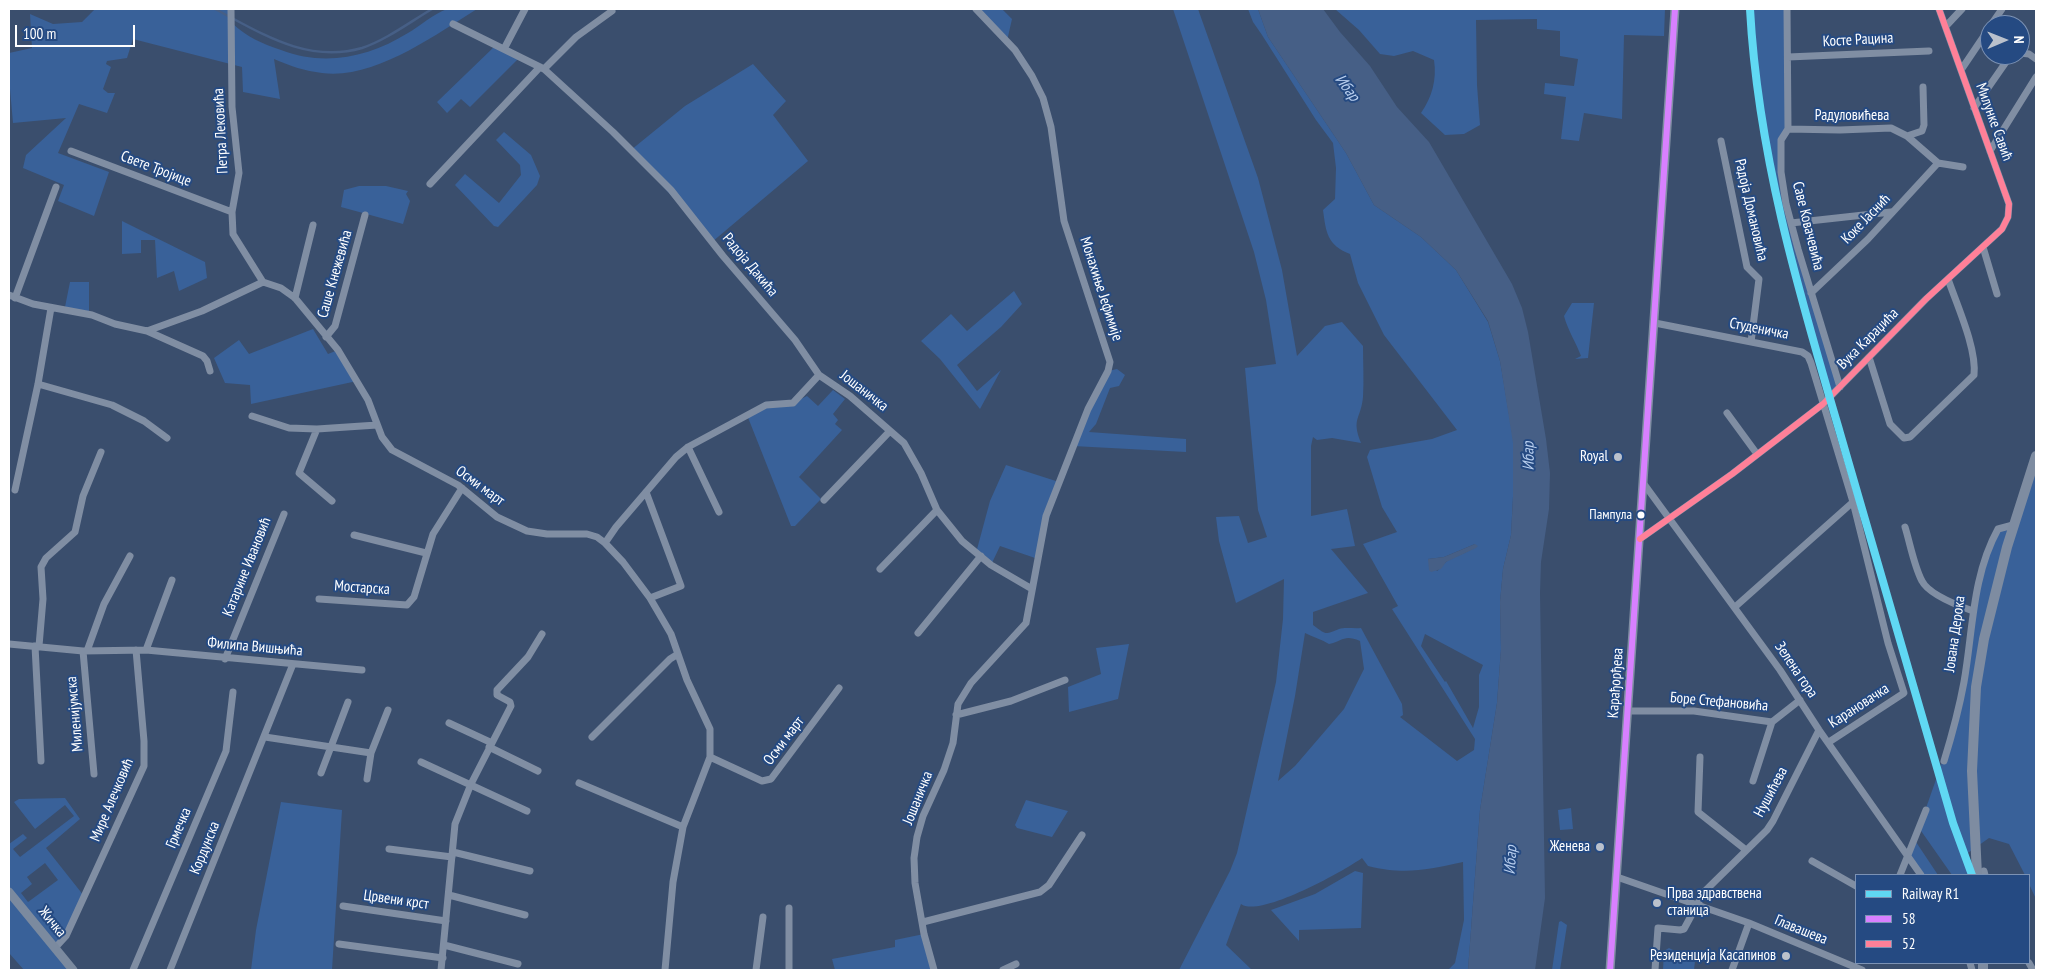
<!DOCTYPE html>
<html>
<head>
<meta charset="utf-8">
<style>
	body { margin:0 }
	#map { position:relative; width:2045px; height:979px; overflow:hidden; background:#3a4e6d; font-family:"PT Sans Narrow",sans-serif }
	canvas { display:block }
	.frame { position:absolute; inset:0; border:10px solid #fff; pointer-events:none }
	.legend { position:absolute; left:1855px; top:874px; width:175px; height:90px; box-sizing:border-box; background:#254a82; border:1px solid #7c92b4; margin:0; padding:6px 9px; list-style:none; font-size:15px; color:#fff }
	.legend li { display:flex; align-items:center; gap:10px; height:25px }
	.legend b { width:25px; border:1px solid #7c92b4 }
	.north { position:absolute; left:1980px; top:15px; width:50px; height:50px; box-sizing:border-box; background:#254a82; border:1px solid #7c92b4; border-radius:50%; rotate:89deg; font-size:14px; font-weight:700; line-height:20px; text-align:center; color:#fff }
	.north::after { content:''; display:block; margin:auto; width:18px; height:22px; background:#bac1cc; clip-path:polygon(50% 0,100% 100%,50% 72%,0 100%) }
	.scale { position:absolute; left:15px; top:25px; width:120px; height:22px; box-sizing:border-box; border:2px solid #fff; border-top:0; padding-left:6px; font-size:15px; line-height:18px; white-space:nowrap; color:#fff; -webkit-text-stroke:4px #254a82; paint-order:stroke }
</style>
</head>
<body>
<div id="map">
<canvas width="2045" height="979"></canvas>
<div class="frame"></div>
<ul class="legend">
<li><b style="height:6px;background:#60d8f3"></b>Railway R1</li>
<li><b style="height:6px;background:#d880ff"></b>58</li>
<li><b style="height:6px;background:#ff8098"></b>52</li>
</ul>
<div class="north">N</div>
<div class="scale">100 m</div>
</div>
<script>
const g = document.querySelector('canvas').getContext('2d');
g.lineJoin = 'round';
function fill(path, color) {
  g.fillStyle = color;
  g.fill(path, 'evenodd');
}
function strokePath(path, color, width, dash) {
  g.strokeStyle = color;
  g.lineWidth = width;
  g.lineCap = dash ? 'butt' : 'round';
  g.setLineDash(dash || []);
  g.stroke(path);
}
function label(font, color, halo, rows, align = 'center') {
  g.font = font + ' "PT Sans Narrow",sans-serif';
  g.lineWidth = 4;
  g.setLineDash([]);
  g.textBaseline = 'middle';
  g.strokeStyle = halo;
  g.fillStyle = color;
  for (const [text, x, y, turn = 0] of rows) {
    g.save();
    g.translate(x, y);
    g.rotate((+turn || 0) * Math.PI / 180);
    g.textAlign = isNaN(turn) ? turn : align;
    if (halo) g.strokeText(text, 0, 0);
    g.fillText(text, 0, 0);
    g.restore();
  }
}
const green = new Path2D(`
	M95,9H231L232,23C248,38 261,43 281,50C325,67 369,57 408,33C420,26 433,14 447,9C455,6 468,9 477,9C435,35 374,80 322,73C305,71 290,66 274,59L280,99L243,92L242,67L133,39L127,58L107,61L106,64L111,67L103,89L108,93H115L107,113L79,104L58,153L109,172L94,216L58,201L64,185L23,168L26,155L66,118L13,123L10,89H9V53L32,48L30,14L53,24L82,22Z
	M976,9H1002L1012,19L1007,41Z
	M1173,9H1198L1258,178L1282,270L1297,356L1325,326L1342,322L1363,346C1363,363 1364,380 1363,397C1361,419 1351,418 1361,443L1332,438L1317,440L1313,437L1311,446V516L1347,509L1355,546L1331,549L1368,593L1313,612V625C1327,635 1324,635 1339,629C1345,627 1355,629 1361,628L1402,704L1403,715L1400,717L1457,761L1474,750L1475,739L1392,609L1398,606L1363,544L1397,532L1382,507L1367,457L1370,450L1432,439L1457,430L1384,335L1358,283L1350,254C1327,245 1326,232 1323,210L1335,199L1336,168L1333,143L1316,120L1262,35L1253,22L1248,9H1258L1268,37L1346,153L1374,205L1421,237L1456,270L1488,322L1500,361L1514,444L1513,497L1511,535L1503,569L1500,602L1501,649L1497,703L1480,810L1468,970H1448L1455,963L1464,920L1463,862C1426,870 1405,875 1368,866L1362,858C1344,871 1260,918 1241,904L1226,945L1252,970H1179L1230,871L1237,853L1276,682L1283,619L1284,579L1236,603L1219,541L1216,517L1239,516L1248,543L1267,537L1258,510L1245,368L1276,364L1266,300L1254,252ZM1475,544C1466,557 1456,553 1446,562C1442,565 1441,568 1437,571L1428,559L1444,557ZM1305,633C1313,637 1321,639 1329,644C1343,641 1344,634 1360,641L1364,669L1344,709L1295,766L1278,781L1295,696ZM1425,634L1483,665L1479,675V707L1473,728L1446,681L1445,682L1421,646Z
	M1335,9H1665L1664,36L1624,35L1622,119L1584,113L1579,141L1561,139L1566,97L1544,94L1545,83L1574,86L1578,59L1560,56V31L1537,29V19L1476,20L1477,85L1480,125L1464,134L1445,135L1421,113C1432,97 1437,80 1434,60L1413,51L1394,56L1380,54L1359,30Z
	M1750,9H1787L1788,129L1781,140L1786,204L1840,387L1830,397C1806,315 1780,232 1765,148C1757,102 1752,55 1750,9Z
	M496,45L520,57L470,107L461,99L447,113L437,102Z
	M753,64L786,101L773,115L808,161L712,242L631,150L685,106Z
	M504,132L531,155L540,176L537,185L498,227L494,226L455,185L465,174L499,203L521,175L520,165L496,140Z
	M359,186H386L408,191L406,194L410,201L403,224L341,207L344,190Z
	M122,221L205,262L207,278L179,291L174,271L157,278L155,240H141V253L122,254Z
	M70,282H89V313L65,307Z
	M1014,291L1022,304L1001,327L957,365L977,391L1001,370L980,409L940,359L921,341L951,314L967,331Z
	M1572,303H1594L1588,358L1575,359L1581,356C1576,342 1568,331 1564,316Z
	M313,329L328,354L338,350L357,381L251,404L250,385L225,383L214,358L239,340L249,354Z
	M1117,369L1125,375L1119,386L1110,388L1096,424L1089,432L1186,439V452L1073,446L1108,371Z
	M833,390L845,399L833,414L838,420L835,424L842,430L799,477L821,499L795,526H791L747,415L766,405L793,403L807,396L818,406Z
	M2036,456V899L2029,884V875H2025L2009,844L1989,838L1965,855L1972,875H1952L1919,828L1953,731L1974,600L1998,529L2013,525Z
	M1006,465L1059,482L1038,559L1000,546L991,565L976,553L990,501Z
	M1129,644L1118,699L1069,712L1068,687L1101,674L1096,648Z
	M65,798L80,819L46,848L84,896L66,936L55,948L73,970H24L9,953V844L23,834L27,838L13,849L20,857L74,816L65,805L35,829L14,802L19,799ZM45,863L58,880L28,902L21,893L32,884L27,877Z
	M1026,800L1068,811L1052,837L1017,828L1015,825Z
	M281,802L342,810L332,970H251L256,930Z
	M1571,808L1573,829L1560,830L1558,810Z
	M1914,839L1938,875H1921L1908,856Z
	M1355,871L1363,873L1361,928L1299,930V941L1271,910L1315,894Z
	M1561,921L1567,925L1560,970H1552L1559,922Z
	M924,934L934,970H835L832,959L895,947V940Z
	M1669,948L1695,961L1694,970H1663L1664,951Z`);
const water = new Path2D(`
	M1258,9H1323L1340,32L1370,66L1397,107L1429,142L1512,284L1522,308L1528,332L1546,439L1550,473L1549,509L1541,562L1540,593L1545,898L1535,970H1468L1480,810L1497,703L1501,649L1500,602L1503,569L1511,535L1513,497V443L1500,361L1488,321L1456,270L1421,237L1374,205L1346,153L1268,37Z
	M1475,544L1478,546L1476,548L1446,562L1441,569L1431,572L1429,570L1428,559L1444,557Z`);
const stream = new Path2D(`
	M215,9C261,33 307,64 362,48C386,40 410,22 432,9`);
const minor = new Path2D(`
	M231,9L232,107L239,173L232,212L233,234L263,282
	M1787,9L1788,129L1781,140V172L1786,204L1798,249L1840,387
	M453,24L544,69L613,132L671,190L723,256L795,340L819,375L850,396L904,443L921,473L937,510L962,541L991,565L1032,589
	M1991,25L2002,9
	M1946,26L1962,9
	M504,49L525,9
	M2020,53L2029,54L2036,59
	M1788,57L1929,51
	M544,69L576,37L612,11
	M1961,70L1990,27
	M1974,108L2006,62L2013,55
	M1788,129L1840,130L1891,128L1907,136L1938,163L1963,167
	M1907,136L1922,131L1924,125L1923,87
	M1721,141L1747,267L1759,279L1751,342
	M71,151L232,212
	M1990,151L2036,77
	M430,184L540,67
	M1791,223L1891,212
	M1983,247L1997,294
	M263,282L281,288L295,298L338,350L368,400L382,437L392,450L458,485L497,517L527,531L547,534H587L597,537L605,543L623,562L650,598L671,634L687,680L710,729V757L683,827L673,882L665,970
	M1811,293L1868,239L1938,163
	M9,295L33,304L92,315L115,324L147,331L202,311L263,282
	M15,298L56,187
	M295,298L313,225
	M1655,323L1802,352L1808,356L1811,363L1853,502L1888,643L1904,693L1829,742
	M147,331L203,356L207,361L210,371
	M326,337L335,326L365,215
	M1869,357L1890,424L1904,438L1910,437L1974,375C1977,349 1957,305 1948,279
	M38,384L112,405L144,421L167,438
	M1727,413L1757,454
	M252,416L289,428L317,429L377,425
	M317,429L299,473L332,501
	M688,447L719,512
	M1644,484L1780,670L1819,730L1921,875
	M15,490L38,384L51,308
	M646,492L681,586L650,598
	M824,500L890,431
	M1905,527C1910,543 1914,566 1922,581C1929,595 1959,606 1973,611
	M354,535L426,553
	M1640,539L1732,474L1823,404L1926,299L2002,229L2008,217L2009,204L1939,9
	M605,543L616,527L676,457L688,447L766,405L793,403L819,375
	M880,569L937,510
	M319,599L407,605L414,597L433,534L462,488
	M1735,607L1853,502
	M918,633L981,556
	M9,644L83,651L146,650L362,670
	M35,646L41,761
	M39,646L43,599L41,567L46,558L75,532L83,496L101,452
	M146,650L172,580
	M83,651L94,774
	M87,651L104,604L130,556
	M225,659L284,514
	M1628,711H1694L1772,722L1800,700
	M956,715L1011,701L1065,680
	M449,723L492,743
	M265,737L371,753L388,710
	M592,737L670,659L678,654
	M489,747L538,771
	M710,757L762,781L771,779L839,688
	M1700,757L1698,812L1746,850
	M1944,761C1952,735 1959,709 1964,682C1973,631 1972,576 1998,529L2013,525
	M421,762L527,811
	M321,773L348,702
	M367,779L371,753
	M1753,781L1772,722
	M579,783L683,827
	M389,849L452,857
	M453,852L530,871
	M1812,861L1856,886
	M1984,871L1985,875
	M1900,875L1926,810
	M1617,877L1749,923L1862,970
	M449,895L525,915
	M343,906L446,921
	M789,908V970
	M923,922L1040,892L1049,885L1082,835
	M339,944L443,958
	M444,945L518,964
	M55,948L66,936L144,766V741L136,650
	M1970,963L1972,970
	M2029,963L2033,970
	M133,970L226,751L233,692
	M170,970L293,664
	M441,970L455,824L471,784L511,706L510,702L497,695V690L528,657L542,634
	M756,970L763,917
	M934,970L924,934L915,883L914,858L917,837L923,816L944,770L953,743L958,704L971,683L1026,623L1046,516L1088,409L1108,371L1110,362L1064,221L1051,127L1043,98L1032,76L1015,50L976,9
	M1003,970L1016,964
	M1655,970L1658,928L1680,930L1684,929L1704,892L1767,830L1773,821L1819,730
	M1732,970L1749,923`);
const tertiary = new Path2D(`
	M1610,970L1675,9`);
const secondary = new Path2D(`
	M9,892L73,970`);
const primary = new Path2D(`
	M1977,875L1972,771L1976,687L1984,639L2007,547L2036,456`);
const primaryBridge = new Path2D(`
	M1983,963V970`);
const bus1 = new Path2D(`
	M1610,970L1675,9`);
const bus2 = new Path2D(`
	M1640,539L1732,474L1823,404L1926,299L2002,229L2008,217L2009,204L1939,9`);
const rail1 = new Path2D(`
	M1750,9C1758,156 1799,293 1840,433C1878,563 1916,693 1953,823L1972,875`);
const markers = [
	[1618,457,5,"#bac1cc"],
	[1641,515,4.5,"#fff"],
	[1600,847,5,"#bac1cc"],
	[1657,903,5,"#bac1cc"],
	[1786,956,5,"#bac1cc"]
];
const busNames = [
	["Пампула",1632,515]
];
const streetNames = [
	["Косте Рацина",1858,40,-3],
	["Радуловићева",1852,116],
	["Милунке Савић",1994,122,70],
	["Петра Лековића",221,131,-93],
	["Свете Тројице",156,169,21],
	["Радоја Домановића",1751,210,77],
	["Коке Јаснић",1866,219,-46],
	["Саве Ковачевића",1808,226,76],
	["Радоја Дакића",750,265,50],
	["Саше Кнежевића",335,274,-74],
	["Монахиње Јефимије",1101,289,72],
	["Студеничка",1759,329,11],
	["Вука Караџића",1868,339,-45],
	["Јошаничка",864,391,38],
	["Осми март",480,486,36],
	["Катарине Ивановић",247,567,-68],
	["Мостарска",362,588,4],
	["Јована Дерока",1955,634,-82],
	["Филипа Вишњића",255,647,5],
	["Зелена гора",1796,670,56],
	["Карађорђева",1616,683,-86],
	["Боре Стефановића",1719,702,5],
	["Карановачка",1859,706,-33],
	["Миленијумска",75,714,-95],
	["Осми март",784,741,-53],
	["Нушићева",1771,792,-62],
	["Јошаничка",918,798,-68],
	["Мире Алечковић",112,800,-67],
	["Грмечка",179,828,-67],
	["Кордунска",205,848,-68],
	["Црвени крст",396,900,8],
	["Жичка",52,922,51],
	["Главашева",1801,930,22]
];
const poiNames = [
	["Royal",1608,457],
	["Женева",1590,847],
	["Прва здравствена",1667,894,"left"],
	["станица",1667,911,"left"],
	["Резиденција Касапинов",1776,956]
];
const waterNames = [
	["Ибар",1347,88,53],
	["Ибар",1529,456,-91],
	["Ибар",1511,860,-87]
];
fill(green, '#396199');
fill(water, '#465f86');
strokePath(stream, '#465f86', 2.5);
strokePath(minor, '#808ea3', 7);
strokePath(tertiary, '#808ea3', 9);
strokePath(secondary, '#7b8a9f', 9);
strokePath(primary, '#7e8ca1', 10);
strokePath(primaryBridge, '#7e8ca1', 10);
strokePath(bus1, '#d880ff', 6);
strokePath(bus2, '#ff8098', 6);
strokePath(rail1, '#60d8f3', 8);
for (const [x, y, r, color] of markers) {
  const dot = new Path2D();
  dot.arc(x, y, r, 0, 2 * Math.PI);
  g.fillStyle = color;
  g.fill(dot);
  strokePath(dot, '#254a82', 2);
}
label('14px', '#fff', '#254a82', busNames, 'right');
label('15px', '#fff', '#254a82', streetNames);
label('15px', '#fff', '#254a82', poiNames, 'right');
label('italic 16px', '#b9cfef', '#254a82', waterNames);
</script>
</body>
</html>
